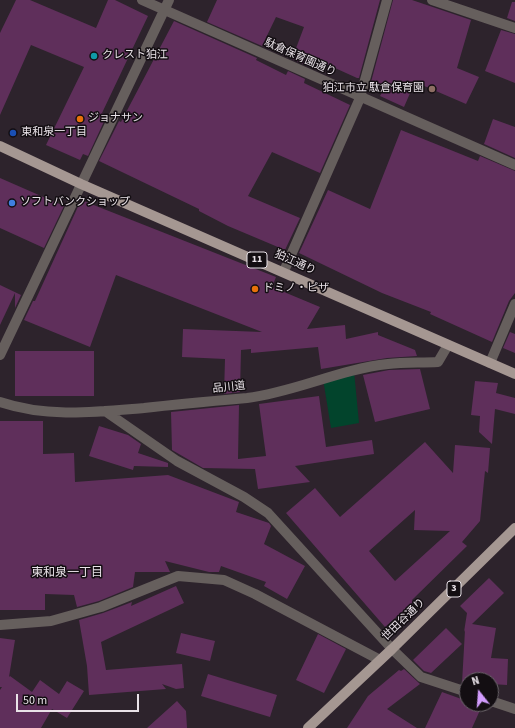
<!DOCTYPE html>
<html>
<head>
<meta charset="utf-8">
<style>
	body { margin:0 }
	#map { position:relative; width:515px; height:728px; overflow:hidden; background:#2d232c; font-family:"Source Sans 3",sans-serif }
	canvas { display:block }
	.north { position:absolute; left:459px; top:672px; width:40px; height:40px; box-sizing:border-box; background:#130e12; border:1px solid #696368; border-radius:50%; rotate:343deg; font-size:11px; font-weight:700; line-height:16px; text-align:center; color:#e9e2e8 }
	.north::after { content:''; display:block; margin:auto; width:14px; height:18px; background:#d29cfd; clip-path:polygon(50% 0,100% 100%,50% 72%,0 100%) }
	.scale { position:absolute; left:16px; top:694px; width:123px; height:18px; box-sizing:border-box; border:2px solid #e9e2e8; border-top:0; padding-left:5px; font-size:12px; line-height:14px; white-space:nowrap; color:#e9e2e8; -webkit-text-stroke:3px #130e12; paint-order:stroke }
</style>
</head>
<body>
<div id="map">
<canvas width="515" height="728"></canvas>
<div class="north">N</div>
<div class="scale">50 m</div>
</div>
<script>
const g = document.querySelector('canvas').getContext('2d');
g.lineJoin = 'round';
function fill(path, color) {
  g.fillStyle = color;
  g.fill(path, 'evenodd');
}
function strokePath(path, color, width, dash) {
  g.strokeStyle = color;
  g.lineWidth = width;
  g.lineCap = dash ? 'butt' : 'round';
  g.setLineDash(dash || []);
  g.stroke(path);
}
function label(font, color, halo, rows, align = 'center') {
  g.font = font + ' "Source Sans 3","Noto Sans JP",sans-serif';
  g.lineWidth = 3;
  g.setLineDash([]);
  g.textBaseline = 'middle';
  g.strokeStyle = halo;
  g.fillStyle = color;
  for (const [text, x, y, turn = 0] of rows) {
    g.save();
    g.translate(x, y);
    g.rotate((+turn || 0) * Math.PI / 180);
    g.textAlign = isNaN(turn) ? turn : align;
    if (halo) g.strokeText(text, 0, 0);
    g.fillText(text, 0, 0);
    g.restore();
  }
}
const green = new Path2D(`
	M354,371L359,423L331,428L323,379Z`);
const building = new Path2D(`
	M16,0H30L96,28L108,0H115L148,16L102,113L107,115L88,156L83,154L80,160L46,145L84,67L31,45L0,115V33Z
	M217,0H380L359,78H357L313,58L310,67L292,59L304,27L276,17L262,46L207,22Z
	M393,0H412L471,20L457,68L479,77L466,104L415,82L404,107L380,96L385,87L371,82Z
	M512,2H515V21L507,18Z
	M174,21L257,58L256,60L286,75L288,71L305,79L304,83L350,105L320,173L272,152L248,196L300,218L285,250L228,226L199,211V209L99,161L119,121L121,122Z
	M501,30L515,34V83L485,71Z
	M493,119L515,127V158L484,144Z
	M401,130L478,161L480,156L515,171V293L509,301L492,342L430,314L431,312L382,293L299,253L328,190L370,209Z
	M0,178L64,206L44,248L0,228Z
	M81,200L276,277L272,287L320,307L307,329L345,325L346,339L378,332V335L415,350L417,356L387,358L321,369L318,347L251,353V349L241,350L240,392L224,394L225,359L182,357L183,329L262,332L116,275L90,347L24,320L33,301H35Z
	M0,285L21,295L15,308V293L0,325Z
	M510,332L515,334V353L503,348Z
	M15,351H94V396H15Z
	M420,369L430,409L375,422L363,375L389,370Z
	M475,381L498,383L496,393L515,398V414L495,409L492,444L479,432L480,416L471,415Z
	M319,396L326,447L372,440L374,454L295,466L310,482L258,489L255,469L203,468L172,450L171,412L239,405L238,459L266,456L259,404Z
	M0,421H43V454L74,453L75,482L168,475L239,502L236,512L269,523L271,526L264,544L305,566L287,599L264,586L266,582L221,566L219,572H209L165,561L170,572H135L133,587L99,601L77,607L74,595L45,594V610H0Z
	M99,426L128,435L141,444L138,453L168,463V467L134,466L133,470L89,456Z
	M425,442L453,473L455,445L490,448L488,473L485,471L480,521L462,542L467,546L412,600L413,602L385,627L286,513L315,488L340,517ZM415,510L414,530L450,531L395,581L369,551Z
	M489,578L504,593L472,624L496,628L491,658L508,659L507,685L491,684V680H467V683H462L465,630L464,632L467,613L460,606Z
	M176,586L184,603L101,642L106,670L182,664L184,688L176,689L162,684L166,689L89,695L87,666L79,620L103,613L132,602L131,606Z
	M446,628L462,644L431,673L424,671L413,660Z
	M181,633L215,641L210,661L176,653Z
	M318,634L346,649L324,693L296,680Z
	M0,638L15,640L9,677L10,676L32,692L40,680L59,694L67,681L84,691L67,718L52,709L41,728H0V690L2,687H0Z
	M404,669L420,684L387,709L417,728H347L368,696L399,670L401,671Z
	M208,674L277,695L270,717L201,696Z
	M442,692L467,701V704H473L481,708L472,728H425Z
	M177,701L186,711L187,728H147Z`);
const minor = new Path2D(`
	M142,0L515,165
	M432,0L515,28
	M284,271L360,98L387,0
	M0,355L169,0
	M490,363L515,304
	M0,402C47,418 96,412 144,408C179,404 213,401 247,398C295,392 340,369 388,364C404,362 421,363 438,362L448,345
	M105,411L177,461L244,497L268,513L392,649L421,677L467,692
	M0,625L51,621L101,607L178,576L224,580L255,594L380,660
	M491,701L515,709`);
const primary = new Path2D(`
	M0,146L81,184L515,374
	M308,728L392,649L515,528`);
const markers = [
	[94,56,4,"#0f9aa8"],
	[432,89,4,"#8d6e63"],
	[80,119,4,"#e8710a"],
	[13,133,4,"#1a4fb4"],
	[12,203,4,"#3f7fe0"],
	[255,289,4,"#e8710a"]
];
const shields = [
	[257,260,20],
	[454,589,14]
];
const shieldNames = [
	["11",257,260],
	["3",454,589]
];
const poiNames = [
	["クレスト狛江",102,56],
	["狛江市立 駄倉保育園",424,89,"right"],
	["ジョナサン",88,119],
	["東和泉一丁目",21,133],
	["ソフトバンクショップ",20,203],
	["ドミノ・ピザ",263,289]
];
const streetNames = [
	["駄倉保育園通り",300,58,24],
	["狛江通り",295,263,24],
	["品川道",229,388,-6],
	["世田谷通り",404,620,-44]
];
const neighbourhoodNames = [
	["東和泉一丁目",67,573]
];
fill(green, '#02442c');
fill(building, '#5f2f5b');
strokePath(minor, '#665f5d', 10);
strokePath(primary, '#a59792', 10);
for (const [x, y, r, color] of markers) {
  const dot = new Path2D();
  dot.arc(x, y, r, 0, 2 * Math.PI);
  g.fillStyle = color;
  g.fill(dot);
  strokePath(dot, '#130e12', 1.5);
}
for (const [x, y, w] of shields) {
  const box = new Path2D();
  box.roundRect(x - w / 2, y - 8, w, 16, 3);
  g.fillStyle = '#130e12';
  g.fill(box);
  strokePath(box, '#e9e2e8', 1);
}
label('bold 10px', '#e9e2e8', null, shieldNames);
label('11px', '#e9e2e8', '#130e12', poiNames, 'left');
label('11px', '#e9e2e8', '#130e12', streetNames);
label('12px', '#e9e2e8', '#130e12', neighbourhoodNames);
</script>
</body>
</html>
